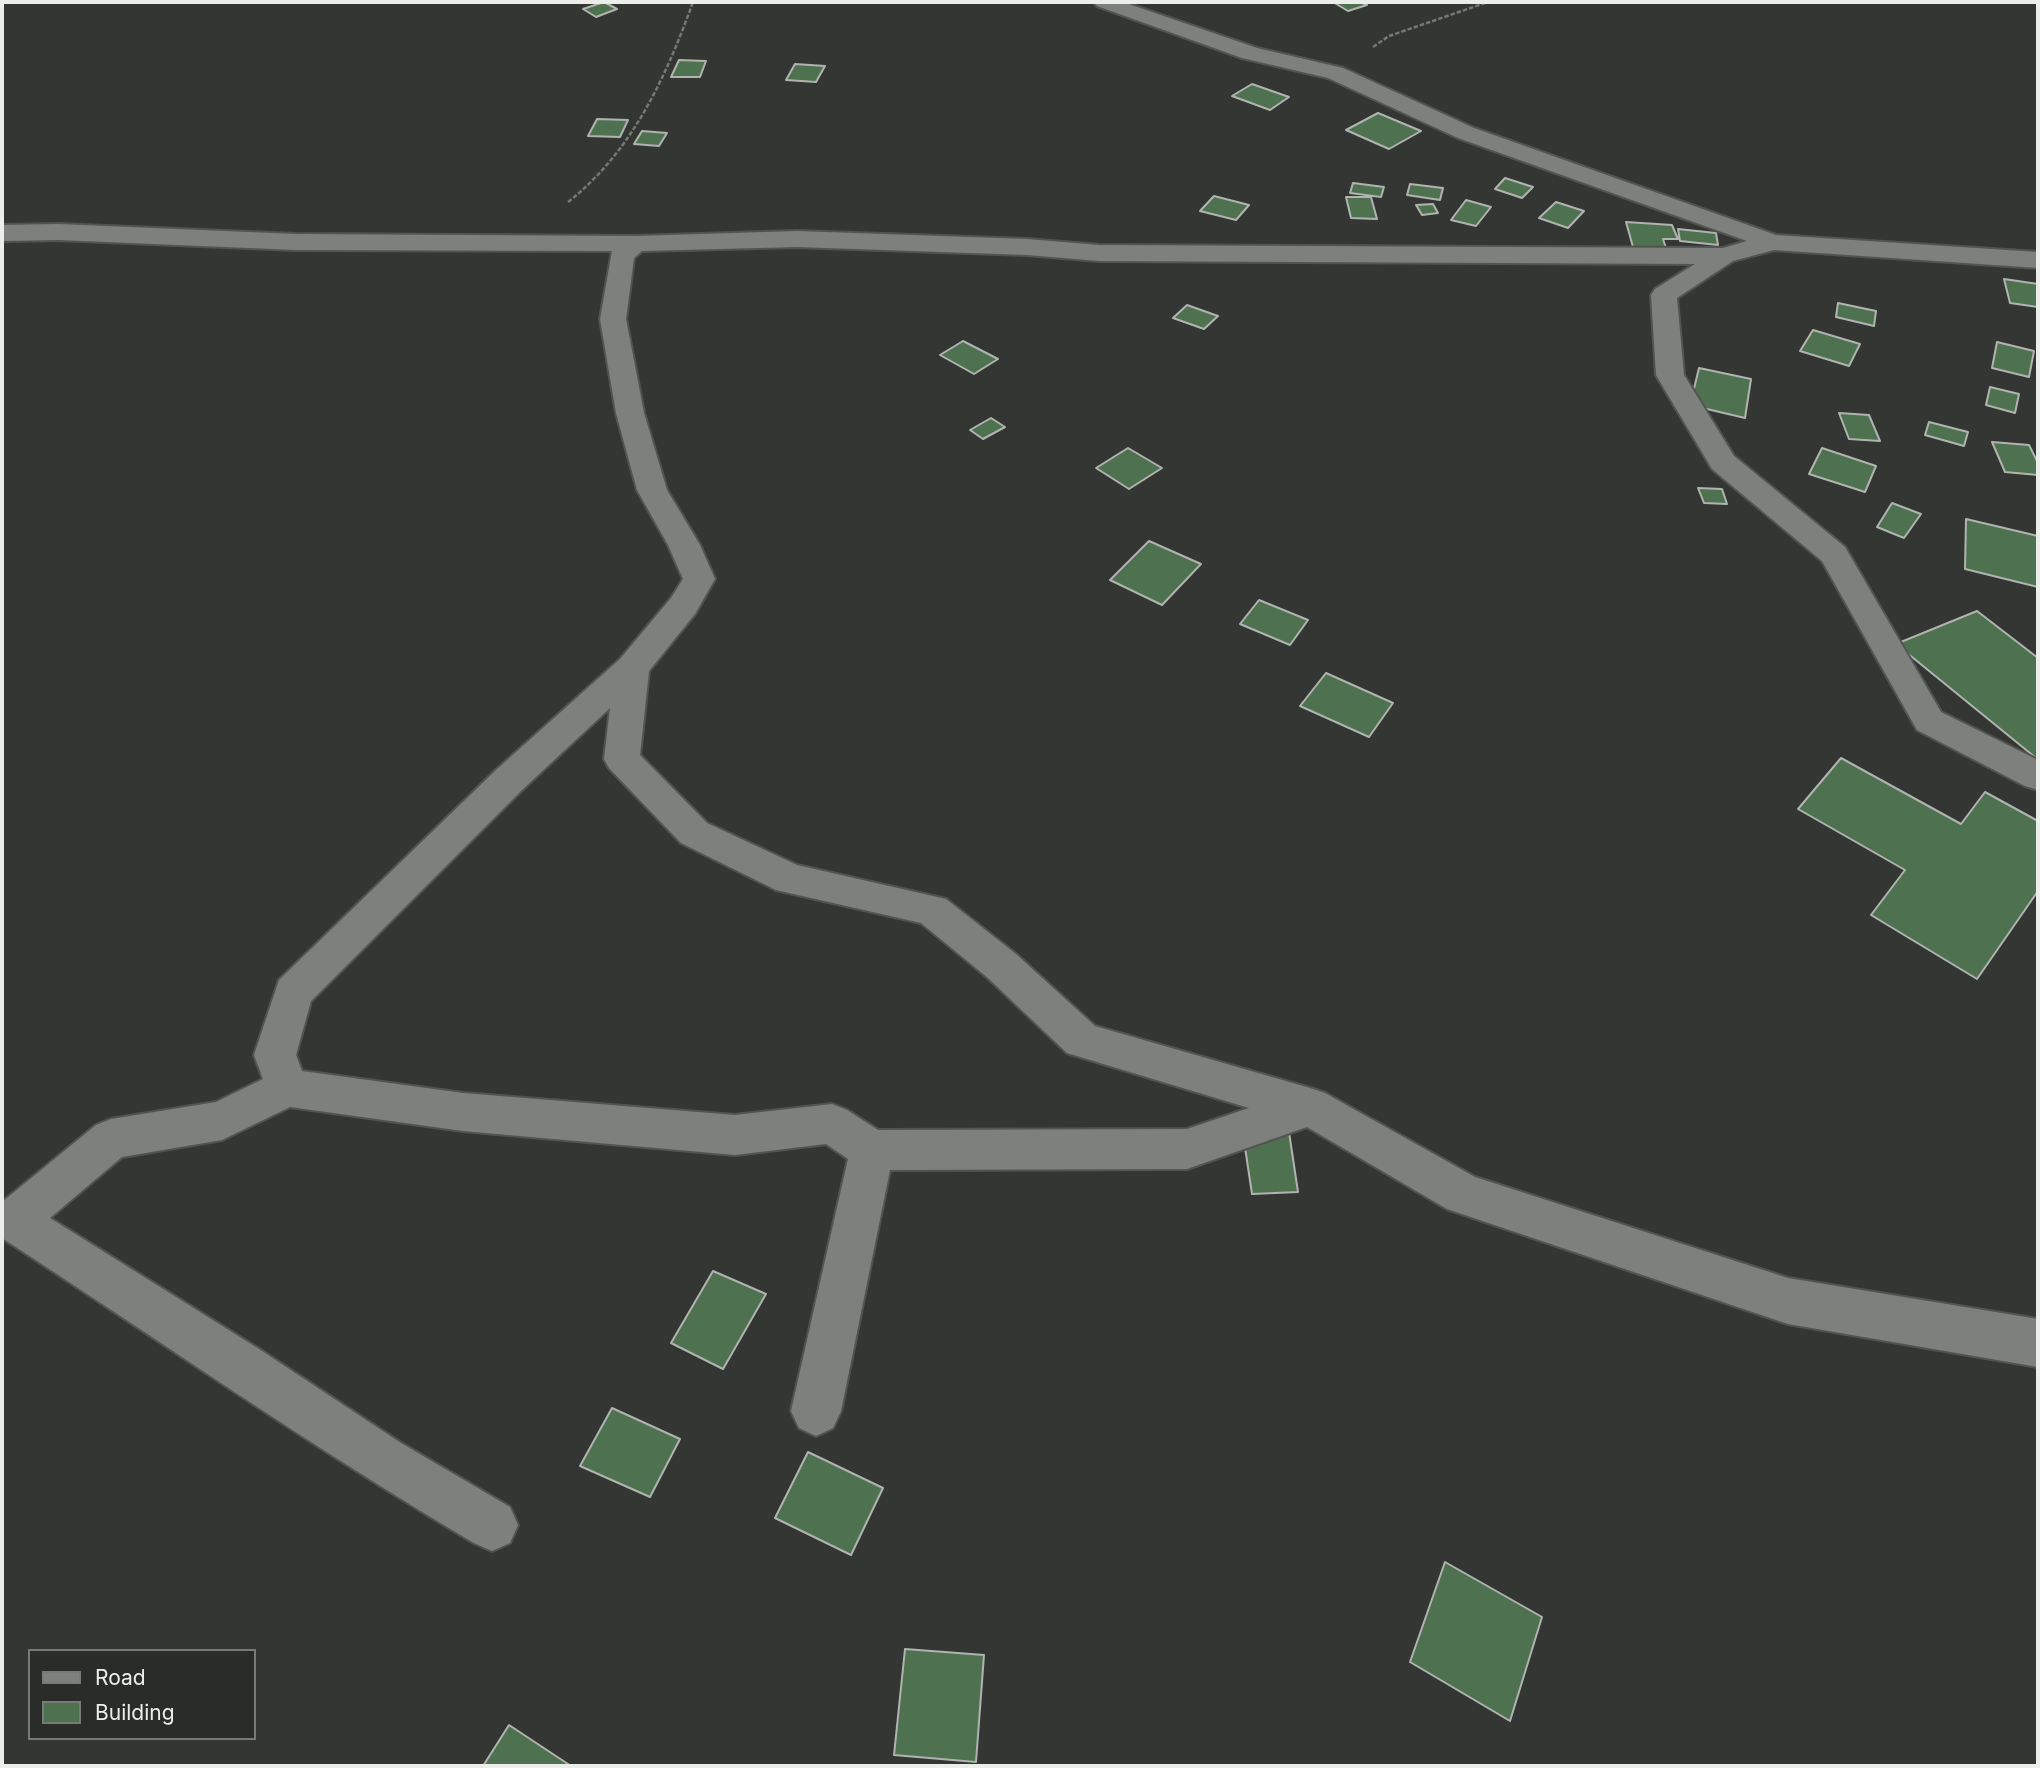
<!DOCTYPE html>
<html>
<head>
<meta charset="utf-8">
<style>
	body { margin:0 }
	#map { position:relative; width:2040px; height:1768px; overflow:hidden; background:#343634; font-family:Inter,sans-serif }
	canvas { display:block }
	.frame { position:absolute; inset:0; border:4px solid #eceeec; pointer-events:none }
	.legend { position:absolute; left:28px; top:1649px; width:228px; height:91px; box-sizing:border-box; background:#2a2c2a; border:2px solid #787a78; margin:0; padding:9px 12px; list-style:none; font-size:21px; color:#eceeec }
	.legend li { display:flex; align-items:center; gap:14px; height:35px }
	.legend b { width:35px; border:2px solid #787a78 }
</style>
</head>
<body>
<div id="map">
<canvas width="2040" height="1768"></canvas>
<div class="frame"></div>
<ul class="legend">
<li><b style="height:9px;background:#7d807d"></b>Road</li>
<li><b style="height:19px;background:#4e724f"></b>Building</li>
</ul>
</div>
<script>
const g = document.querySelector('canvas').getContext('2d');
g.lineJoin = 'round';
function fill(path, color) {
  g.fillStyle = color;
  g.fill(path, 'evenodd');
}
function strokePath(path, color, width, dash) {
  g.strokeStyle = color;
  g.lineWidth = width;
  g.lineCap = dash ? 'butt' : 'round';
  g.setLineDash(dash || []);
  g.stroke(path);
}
const building = new Path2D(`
	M604,2L617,9L596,17L583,9Z
	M1333,2H1360L1367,5L1348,11Z
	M679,60L706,61L700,77H671Z
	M795,64L825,66L816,82L786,80Z
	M1252,84L1289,97L1270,110L1232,96Z
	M1378,113L1421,131L1389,149L1346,130Z
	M597,119L628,120L620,137L588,136Z
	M642,131L667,133L659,146L634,144Z
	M1505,178L1533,187L1522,198L1495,189Z
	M1353,183L1384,187L1381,197L1350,193Z
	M1410,184L1443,188L1440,200L1407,195Z
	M1214,196L1249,205L1236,220L1200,211Z
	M1346,197H1371L1377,219L1351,218Z
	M1466,200L1491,207L1476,226L1451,220Z
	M1556,202L1584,211L1568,228L1539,218Z
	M1433,204L1438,213L1422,215L1416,205Z
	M1626,222L1672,225L1678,239H1663L1666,248L1633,247Z
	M1678,229L1716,233L1718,245L1680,241Z
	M2004,279L2038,284V307L2010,303Z
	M1838,303L1876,311L1874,326L1836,317Z
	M1187,305L1218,316L1204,329L1173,318Z
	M1813,330L1860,344L1849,366L1800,351Z
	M963,341L998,359L974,374L940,355Z
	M1997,342L2034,351L2029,377L1992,368Z
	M1699,368L1751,379L1745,418L1690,405Z
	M1990,387L2019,394L2015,413L1986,405Z
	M1839,413L1869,415L1880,441L1849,439Z
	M991,418L1005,427L983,439L970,430Z
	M1929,422L1968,432L1964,446L1925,435Z
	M1992,442L2029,445L2038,463V475L2005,472Z
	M1128,448L1162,468L1129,489L1096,468Z
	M1822,448L1876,466L1865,492L1809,474Z
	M1698,488L1722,489L1727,504L1704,503Z
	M1892,503L1921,514L1904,538L1877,527Z
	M1966,519L2038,536V587L1965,569Z
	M1149,541L1201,564L1162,605L1110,580Z
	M1259,600L1308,620L1290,645L1240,624Z
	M1977,611L2038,658V757L2036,758L1896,644Z
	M1326,673L1393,703L1369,737L1300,706Z
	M1841,758L1961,824L1985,792L2038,821V891L1977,979L1871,915L1905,870L1798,809Z
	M1289,1132L1298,1192L1252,1194L1243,1134Z
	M713,1271L766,1294L723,1369L671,1343Z
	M612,1408L680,1439L650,1497L580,1466Z
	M808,1452L883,1488L851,1555L775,1518Z
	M1445,1562L1542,1617L1510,1721L1410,1662Z
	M905,1649L984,1655L976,1762L894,1755Z
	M509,1725L571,1766H483Z`);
const path = new Path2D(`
	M1373,47L1389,36L1488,2
	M568,202C632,152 666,77 693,2`);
const minor = new Path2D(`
	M1094,2H1123L1257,48L1343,68L1474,128L1776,235L2038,252V268L1774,250L1733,261L1677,298L1684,375L1734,456L1845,547L1941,712L2038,760V790L2025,786L1917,730L1822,561L1712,469L1656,375L1651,295L1655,289L1695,264L1099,261L1027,255L797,247L642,251L634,258L626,319L644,413L667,490L700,545L715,579L695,614L649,671L640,755L707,823L797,865L946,899L1016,954L1095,1026L1310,1088L1325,1093L1475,1177L1788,1278L2038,1319V1367L1788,1324L1447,1209L1307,1127L1187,1169L890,1170L841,1411L833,1428L816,1436L799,1428L791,1411L848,1159L826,1144L735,1155L463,1131L290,1107L222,1140L122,1157L50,1218L259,1349L401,1443L510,1507L518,1525L510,1543L492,1551L474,1543C313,1448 159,1340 2,1238V1202L96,1125L111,1119L216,1102L263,1079L254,1055L279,980L496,770L620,659L671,598L683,579L668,545L637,490L616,413L600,319L612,251L296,250L59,240L2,241V225L59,224L296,234L636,236L797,231L1027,239L1099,245L1723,248L1747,241L1458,138L1328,78L1242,58L1097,6ZM610,708L604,759L609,768L681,843L776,890L921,923L988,978L1067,1053L1249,1108L1187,1129L878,1130L847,1110L832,1104L735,1115L463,1093L302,1071L296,1055L311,1001L522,790Z`);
fill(building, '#4e724f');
strokePath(building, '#b1b3b0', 2);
strokePath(minor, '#525452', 4);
strokePath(path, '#767876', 2.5, [4.5, 2]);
fill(minor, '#7d807d');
</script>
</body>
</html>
